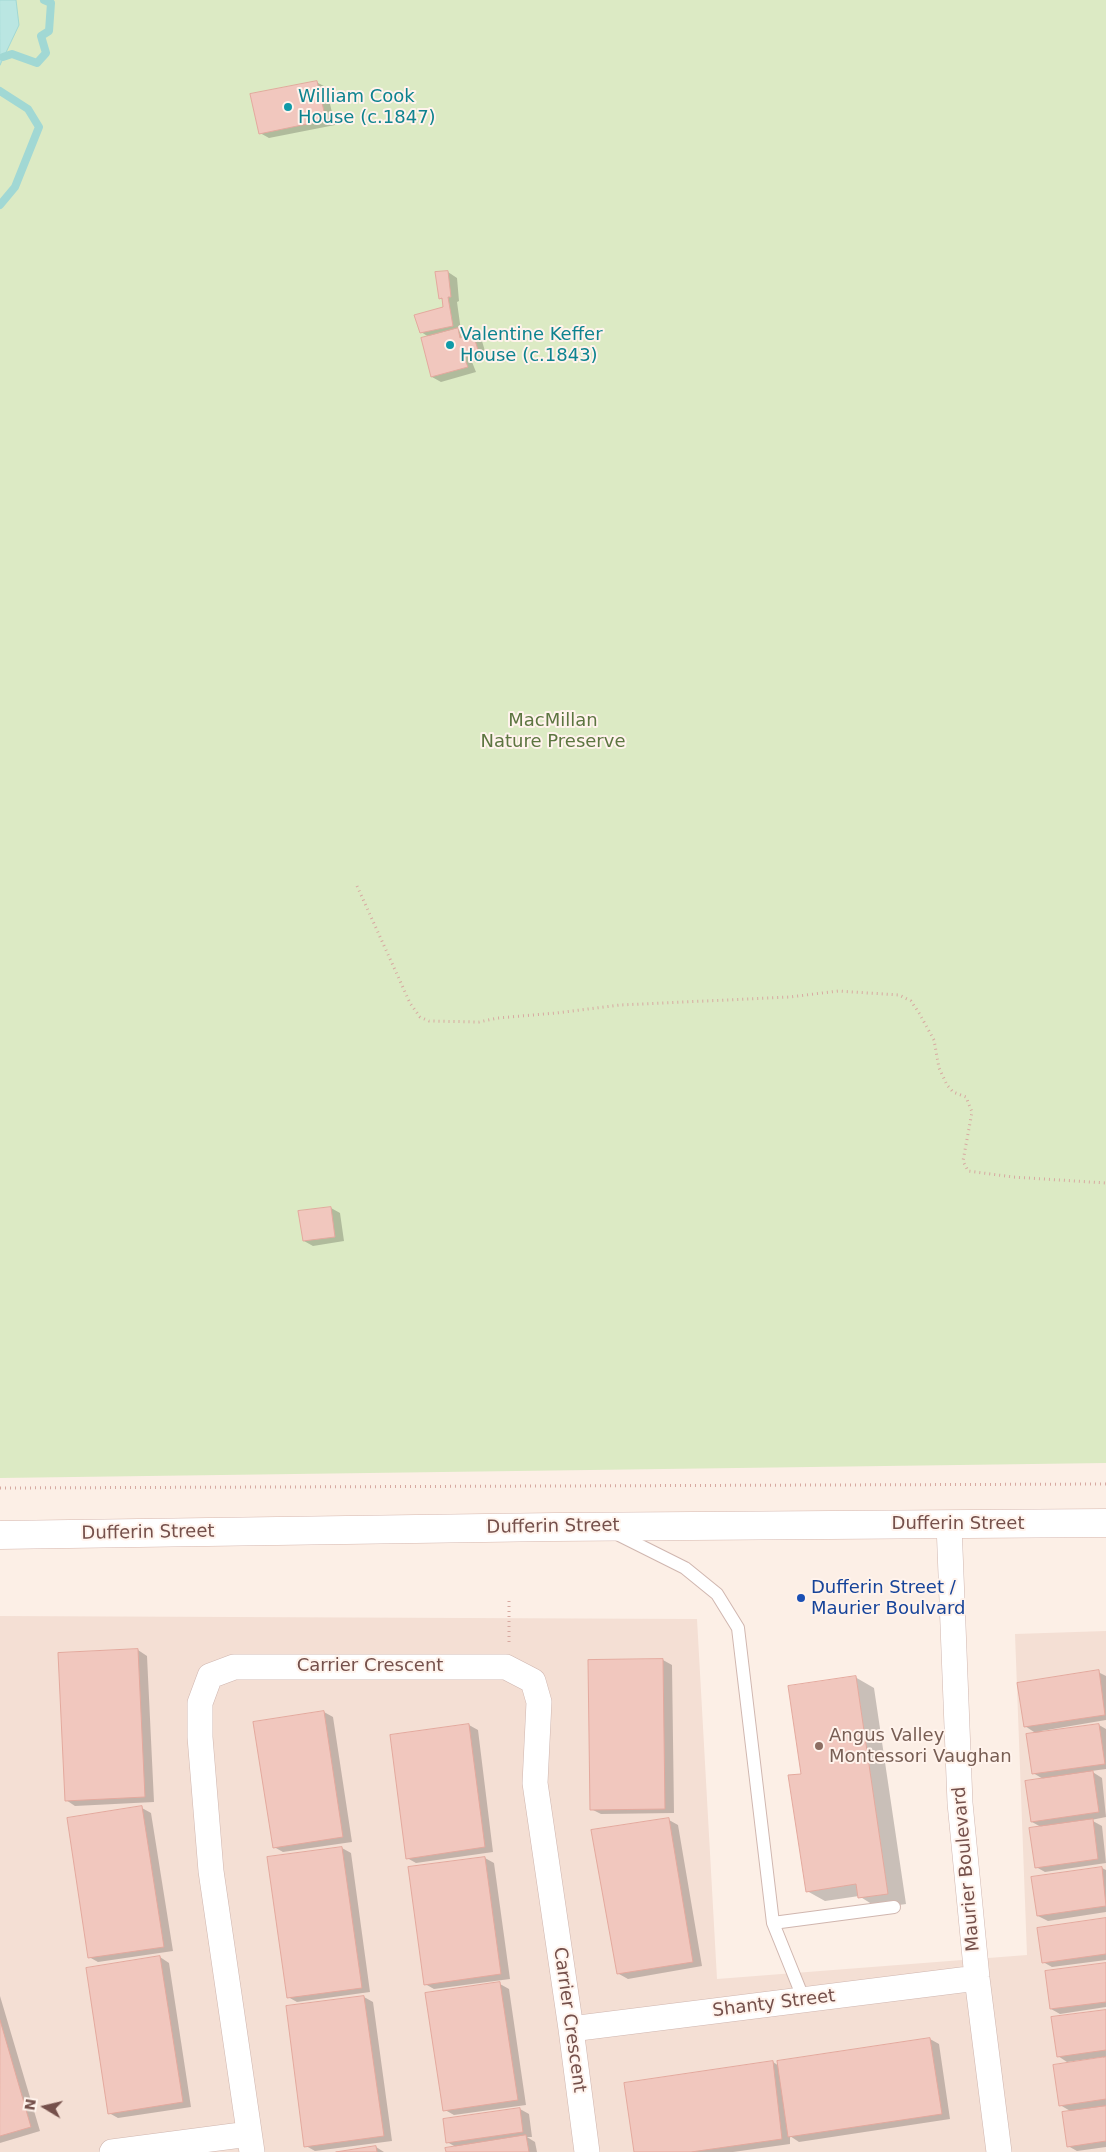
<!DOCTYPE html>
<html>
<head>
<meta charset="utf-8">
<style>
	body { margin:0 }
	#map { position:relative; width:1106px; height:2152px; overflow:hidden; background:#fcefe6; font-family:"DejaVu Sans",sans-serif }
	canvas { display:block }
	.north { position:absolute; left:20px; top:2082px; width:50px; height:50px; -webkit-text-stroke:4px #fff3ec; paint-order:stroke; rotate:279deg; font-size:14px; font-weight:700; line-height:20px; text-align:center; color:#75504b }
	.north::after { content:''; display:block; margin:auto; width:18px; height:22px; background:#75504b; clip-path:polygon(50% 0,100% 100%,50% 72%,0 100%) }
</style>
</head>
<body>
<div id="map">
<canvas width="1106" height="2152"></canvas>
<div class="north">N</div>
</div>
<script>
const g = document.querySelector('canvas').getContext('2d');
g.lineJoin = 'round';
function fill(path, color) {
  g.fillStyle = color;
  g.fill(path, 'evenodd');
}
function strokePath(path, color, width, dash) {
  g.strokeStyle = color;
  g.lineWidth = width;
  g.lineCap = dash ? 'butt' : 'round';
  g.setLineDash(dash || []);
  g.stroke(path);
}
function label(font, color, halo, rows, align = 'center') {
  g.font = font + ' "DejaVu Sans",sans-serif';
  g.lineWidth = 4;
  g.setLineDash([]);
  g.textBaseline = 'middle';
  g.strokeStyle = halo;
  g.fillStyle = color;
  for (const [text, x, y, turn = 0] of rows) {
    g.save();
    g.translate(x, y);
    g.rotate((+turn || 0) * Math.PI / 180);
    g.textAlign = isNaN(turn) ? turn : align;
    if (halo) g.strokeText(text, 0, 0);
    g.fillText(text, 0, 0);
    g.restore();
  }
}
const residential = new Path2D(`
	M0,1616L697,1619L717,1979L1027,1955L1015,1634L1106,1631V2152H0Z`);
const green = new Path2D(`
	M0,0H1106V1463L0,1478Z`);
const water = new Path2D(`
	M0,0H16L19,25L0,65Z`);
const shadow = new Path2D(`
	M316,82L326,87L335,125L269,138L260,133Z
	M448,272L457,278L459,301L457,302L461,331L467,337L473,335L482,341L487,358L472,362L476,372L441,382L432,377L429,337L421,332L445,308L443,300L440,298Z
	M331,1208L340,1213L344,1241L313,1246L304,1241Z
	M138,1650L147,1656L154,1802L75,1806L66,1800Z
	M663,1660L672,1665L674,1813L601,1814L591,1809Z
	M1098,1672L1106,1676V1720L1041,1731V1733L1099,1725L1106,1729V1769L1091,1771L1102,1778L1106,1817L1091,1820L1102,1826L1106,1863L1045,1872L1036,1867L1043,1828L1032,1822L1045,1780L1033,1773L1037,1734L1025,1726Z
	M855,1677L874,1688L906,1904L878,1908L859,1896L825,1901L807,1891L802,1775Z
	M324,1712L333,1717L352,1842L283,1852L274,1847Z
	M469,1725L478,1730L493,1852L416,1863L407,1858Z
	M142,1808L151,1813L173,1951L98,1962L89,1957Z
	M669,1820L678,1825L702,1966L628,1979L619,1974Z
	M342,1848L351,1853L370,1992L297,2002L288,1997Z
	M485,1858L494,1863L510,1979L434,1989L425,1984Z
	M1102,1868L1106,1870V1912L1048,1921L1038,1916L1033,1878Z
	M1106,1920V1960L1052,1967L1043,1962Z
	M160,1957L169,1963L191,2107L118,2118L109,2113Z
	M1106,1964V2007L1060,2014L1051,2009Z
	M500,1984L509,1989L526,2105L454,2115L445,2110Z
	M0,1996L40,2131L0,2143Z
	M364,1997L373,2002L392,2141L315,2151L306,2146Z
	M1106,2011V2147L1077,2151L1068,2146L1072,2112L1060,2105L1103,2059V2057L1067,2062L1058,2056Z
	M930,2039L939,2044L950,2119L799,2142L790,2136V2144L733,2152H635L773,2062L779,2066Z
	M520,2109L529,2114L532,2137H527L535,2142L537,2152H447L456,2147L447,2142Z
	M376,2147L384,2152H345Z`);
const stream = new Path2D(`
	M3,57L12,54L37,63L46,53L41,36L49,31L51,3L44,0
	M0,91L28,109L39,127L15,187L0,205`);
const building = new Path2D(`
	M317,81L326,120L259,134L250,94Z
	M448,271L451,297H448L453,326L420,333L414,315L443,307L442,298L439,299L435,272Z
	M458,328L460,338L473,334L479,353L464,357L468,367L431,377L421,338Z
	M331,1207L335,1237L303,1241L298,1211Z
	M138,1649L145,1797L65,1801L58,1653Z
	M663,1659L665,1809L590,1810L588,1660Z
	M1099,1670L1105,1715L1024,1727L1017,1683Z
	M856,1676L888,1894L858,1898L856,1884L806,1892L788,1775L801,1774L788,1686Z
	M324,1711L343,1837L273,1848L253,1722Z
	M469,1724L485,1847L406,1859L390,1735Z
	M1099,1724L1105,1764L1032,1774L1026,1734Z
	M1093,1771L1099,1812L1031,1822L1025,1781Z
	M142,1806L164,1947L88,1958L67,1818Z
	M669,1818L693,1962L617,1974L591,1830Z
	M1093,1819L1098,1859L1035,1868L1029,1828Z
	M342,1847L362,1988L287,1998L267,1857Z
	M485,1857L501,1974L424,1985L408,1867Z
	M1102,1867L1106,1906L1037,1916L1031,1877Z
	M1106,1918V1954L1042,1963L1037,1928Z
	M160,1956L183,2102L108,2114L86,1968Z
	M1106,1963V2002L1050,2009L1045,1971Z
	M500,1982L518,2100L443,2111L425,1993Z
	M364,1996L384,2136L304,2147L286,2006Z
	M1106,2010V2050L1057,2057L1051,2017Z
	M0,2020L31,2127L0,2136Z
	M930,2038L942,2114L788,2137L777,2061Z
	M1106,2057V2099L1059,2106L1053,2065Z
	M773,2061L782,2139L691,2152H634L624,2083Z
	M1106,2106V2141L1067,2147L1062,2112Z
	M520,2108L523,2132L446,2143L443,2119Z
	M526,2135L529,2152H446L445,2148Z
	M376,2146L377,2152H336Z`);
const path = new Path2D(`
	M357,886L410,1003L420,1017L429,1021L479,1022L498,1018L556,1013L620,1005L790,997L838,991L899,995L911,1001L919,1013L934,1040L939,1068L947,1085L953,1092L966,1097L972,1112L963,1161L968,1171L1013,1177L1106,1183
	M0,1488L1106,1484
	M509,1642V1599`);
const lane = new Path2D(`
	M615,1533L685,1568L717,1594L738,1628L773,1923L804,2000
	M773,1923L894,1907`);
const street = new Path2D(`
	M949,1524L960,1803L977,1978L999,2152
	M571,2029L977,1978
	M112,2152L249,2134
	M252,2152L211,1871L200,1737V1703L210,1676L234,1667H506L533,1681L539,1702L535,1783L571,2029L587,2152`);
const secondary = new Path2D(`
	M0,1535L554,1527L1106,1523`);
const markers = [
	[288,107,5,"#0f9aa8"],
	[450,345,5,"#0f9aa8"],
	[801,1598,5,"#1a4fb4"],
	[819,1746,5,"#8d6e63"]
];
const cultureNames = [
	["William Cook",298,97],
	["House (c.1847)",298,118],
	["Valentine Keffer",460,335],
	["House (c.1843)",460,356]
];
const parkNames = [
	["MacMillan",553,721],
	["Nature Preserve",553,742]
];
const streetNames = [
	["Dufferin Street",958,1524],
	["Dufferin Street",553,1527,-1],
	["Dufferin Street",148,1533,-1],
	["Carrier Crescent",370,1666],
	["Maurier Boulevard",967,1869,-95],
	["Shanty Street",774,2004,-7],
	["Carrier Crescent",569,2020,82]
];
const transitNames = [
	["Dufferin Street /",811,1588],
	["Maurier Boulvard",811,1609]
];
const educationNames = [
	["Angus Valley",829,1736],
	["Montessori Vaughan",829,1757]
];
fill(residential, '#f4dfd4');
fill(green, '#dceac4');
fill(water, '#bae6e2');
strokePath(water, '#a1d8d4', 1);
fill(shadow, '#0003');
strokePath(stream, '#a1d8d4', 8);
fill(building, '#f1c7be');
strokePath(building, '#e4a99e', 1);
strokePath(lane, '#d0b6af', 14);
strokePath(street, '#d0b6af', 26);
strokePath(secondary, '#d6b7ae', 29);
strokePath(path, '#d7a9a1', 3, [1, 4]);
strokePath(lane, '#fff', 12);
strokePath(street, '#fff', 25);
strokePath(secondary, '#fff', 28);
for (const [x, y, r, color] of markers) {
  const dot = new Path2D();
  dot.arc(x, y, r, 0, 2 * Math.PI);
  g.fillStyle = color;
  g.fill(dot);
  strokePath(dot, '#fff3ec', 2);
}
label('18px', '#0d838f', '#fff3ec', cultureNames, 'left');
label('18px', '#5c7540', '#fff3ec', parkNames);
label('18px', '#75504b', '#fff3ec', streetNames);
label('18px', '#164399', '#fff3ec', transitNames, 'left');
label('18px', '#785e54', '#fff3ec', educationNames, 'left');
</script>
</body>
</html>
